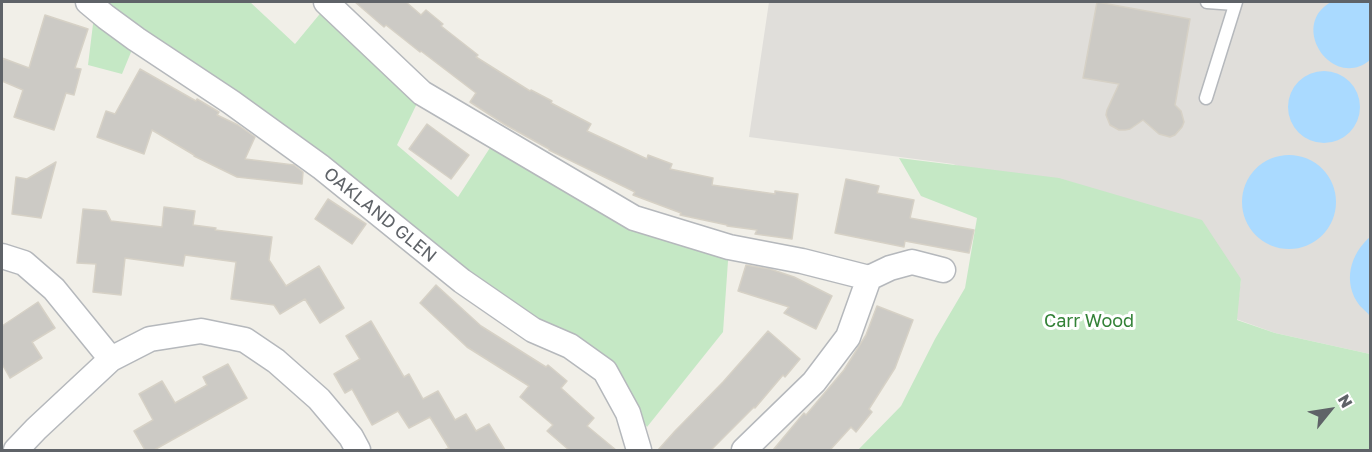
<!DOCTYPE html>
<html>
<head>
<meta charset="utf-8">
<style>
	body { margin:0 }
	#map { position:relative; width:1372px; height:452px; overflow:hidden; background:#f1efe8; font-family:"Golos Text",sans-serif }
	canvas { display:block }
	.frame { position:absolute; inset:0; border:3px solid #5f6368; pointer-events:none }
	.north { position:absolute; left:1300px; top:380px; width:60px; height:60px; -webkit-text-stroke:4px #fff; paint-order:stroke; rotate:60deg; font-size:16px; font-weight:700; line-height:24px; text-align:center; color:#5f6368 }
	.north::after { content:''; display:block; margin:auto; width:21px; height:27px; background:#5f6368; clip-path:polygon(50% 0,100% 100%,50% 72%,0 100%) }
</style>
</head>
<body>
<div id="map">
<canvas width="1372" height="452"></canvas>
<div class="frame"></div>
<div class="north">N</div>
</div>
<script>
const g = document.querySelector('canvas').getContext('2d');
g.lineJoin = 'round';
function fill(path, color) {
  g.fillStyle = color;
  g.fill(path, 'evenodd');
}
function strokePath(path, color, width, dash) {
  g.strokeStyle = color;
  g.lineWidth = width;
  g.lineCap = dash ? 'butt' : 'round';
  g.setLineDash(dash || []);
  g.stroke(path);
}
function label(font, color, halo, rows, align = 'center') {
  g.font = font + ' "Golos Text",sans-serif';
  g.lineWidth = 6;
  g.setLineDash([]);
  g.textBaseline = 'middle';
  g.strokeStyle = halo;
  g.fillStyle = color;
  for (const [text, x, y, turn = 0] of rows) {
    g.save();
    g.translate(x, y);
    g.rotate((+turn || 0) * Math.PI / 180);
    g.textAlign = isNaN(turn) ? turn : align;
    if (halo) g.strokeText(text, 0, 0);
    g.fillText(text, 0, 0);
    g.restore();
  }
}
const industrial = new Path2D(`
	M769,2H1370V354L1275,333L1236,319L1241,279L953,164L749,137Z`);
const green = new Path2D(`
	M82,2H250L295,44L328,4L422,93L397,145L458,197L497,137L634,218L729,247L723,332L647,427L605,371L136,40L122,74L88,65L94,16Z
	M899,158L1059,178L1202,220L1241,279L1237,320L1275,333L1370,354V450H858L901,406L935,339L965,288L977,218L921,196Z`);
const water = new Path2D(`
	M1331,2H1368L1370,3V60C1333,91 1288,26 1331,2Z
	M1288 107a36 36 0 1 1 72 0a36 36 0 1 1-72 0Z
	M1242 202a47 47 0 1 1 94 0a47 47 0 1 1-94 0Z
	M1370,237V316C1367,312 1363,309 1360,306C1342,283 1350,254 1370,237Z`);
const building = new Path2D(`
	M355,2H406L421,15L426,10L443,24L441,26L478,55L476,57L530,91L531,90L552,101L551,103L591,124L587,131L647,159L648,155L672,164L670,169L713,178L712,185L775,194V191L798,194L792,239L755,234L757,230L727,226V225L680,215L681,213L633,195L635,192L549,150V149L504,124L470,102L476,93L421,51L420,52L386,25L384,27Z
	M1097,2L1190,19L1175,105L1181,111L1184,122L1182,127L1175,135L1170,137L1159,134L1143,120L1130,129L1125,130H1119L1110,125L1106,115L1107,110L1119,84L1083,78Z
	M45,15L88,29L75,68L81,69L74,95L66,93L54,130L14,117L23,90L2,81V58L29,68Z
	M140,69L196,101L197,99L219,112L217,115L238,125L255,137L245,159L294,165L303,172L302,184L237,177L194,156V155L152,130L144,154L97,137L106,111L115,114Z
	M427,124L469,155L451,179L409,149Z
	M56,162L41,218L12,214L16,177L27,179Z
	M846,179L879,186L877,193L914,200L910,218L974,230L969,253L905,241L904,247L835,233Z
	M328,199L366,224L352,244L315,219Z
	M164,207L195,211L193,225L216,228L215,230L272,237L269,260L286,286L319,266L344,308L320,323L305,299L280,314L274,305L231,299L236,262L185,255L183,266L125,258L121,295L93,292L96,264L77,263L83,209L106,211L111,221L162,227Z
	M746,265L770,269L794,277L832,296L816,329L784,313L789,307L738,291Z
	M436,285L481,326L546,367L548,365L567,381L561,388L594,418L587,426L616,450H569L547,431L553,425L520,397L529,386L467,347L420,303Z
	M38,302L55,328L32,342L42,358L10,378L2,364V326Z
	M877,306L913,320L895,368L869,409L872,412L856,432L851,427L830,450H773L804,413L806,415L844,370L866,335Z
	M371,321L404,377L409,374L423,399L438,391L455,420L466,414L476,431L489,424L505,450H444L449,448L430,417L409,428L398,411L372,425L352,389L345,393L334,374L360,359L346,336Z
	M768,331L800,359L785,377L783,375L755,408L754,407L711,450H658L675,431L723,382Z
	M228,364L247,398L154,450H145L134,431L153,420L139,394L162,381L175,403L207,385L203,377Z`);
const service = new Path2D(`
	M1207,2L1235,4
	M1206,98L1236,2`);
const minor = new Path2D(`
	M88,2L106,17L136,39L231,102L321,167L462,281L533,330L570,346L605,371L628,413L639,450
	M326,2L422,93L634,218L729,247L802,261L869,278L890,268L912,262L943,270
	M2,256L24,263L54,289L111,359
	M16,450L36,429L111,359L150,339L201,331L245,340L276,361L319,399L351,437L358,450
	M744,450L814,382L848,337L869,278`);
const streetNames = [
	["OAKLAND GLEN",380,215,39]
];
const parkNames = [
	["Carr Wood",1089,321]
];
fill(industrial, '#e0deda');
fill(green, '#c5e8c5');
fill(water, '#aadaff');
fill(building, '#cccac5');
strokePath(building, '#d6d1c6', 1.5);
strokePath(service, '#b5b8bc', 15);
strokePath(minor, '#b5b8bc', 27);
strokePath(service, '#fff', 12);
strokePath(minor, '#fff', 24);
label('18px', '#5f6368', '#fff', streetNames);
label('18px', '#348238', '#fff', parkNames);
</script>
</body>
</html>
